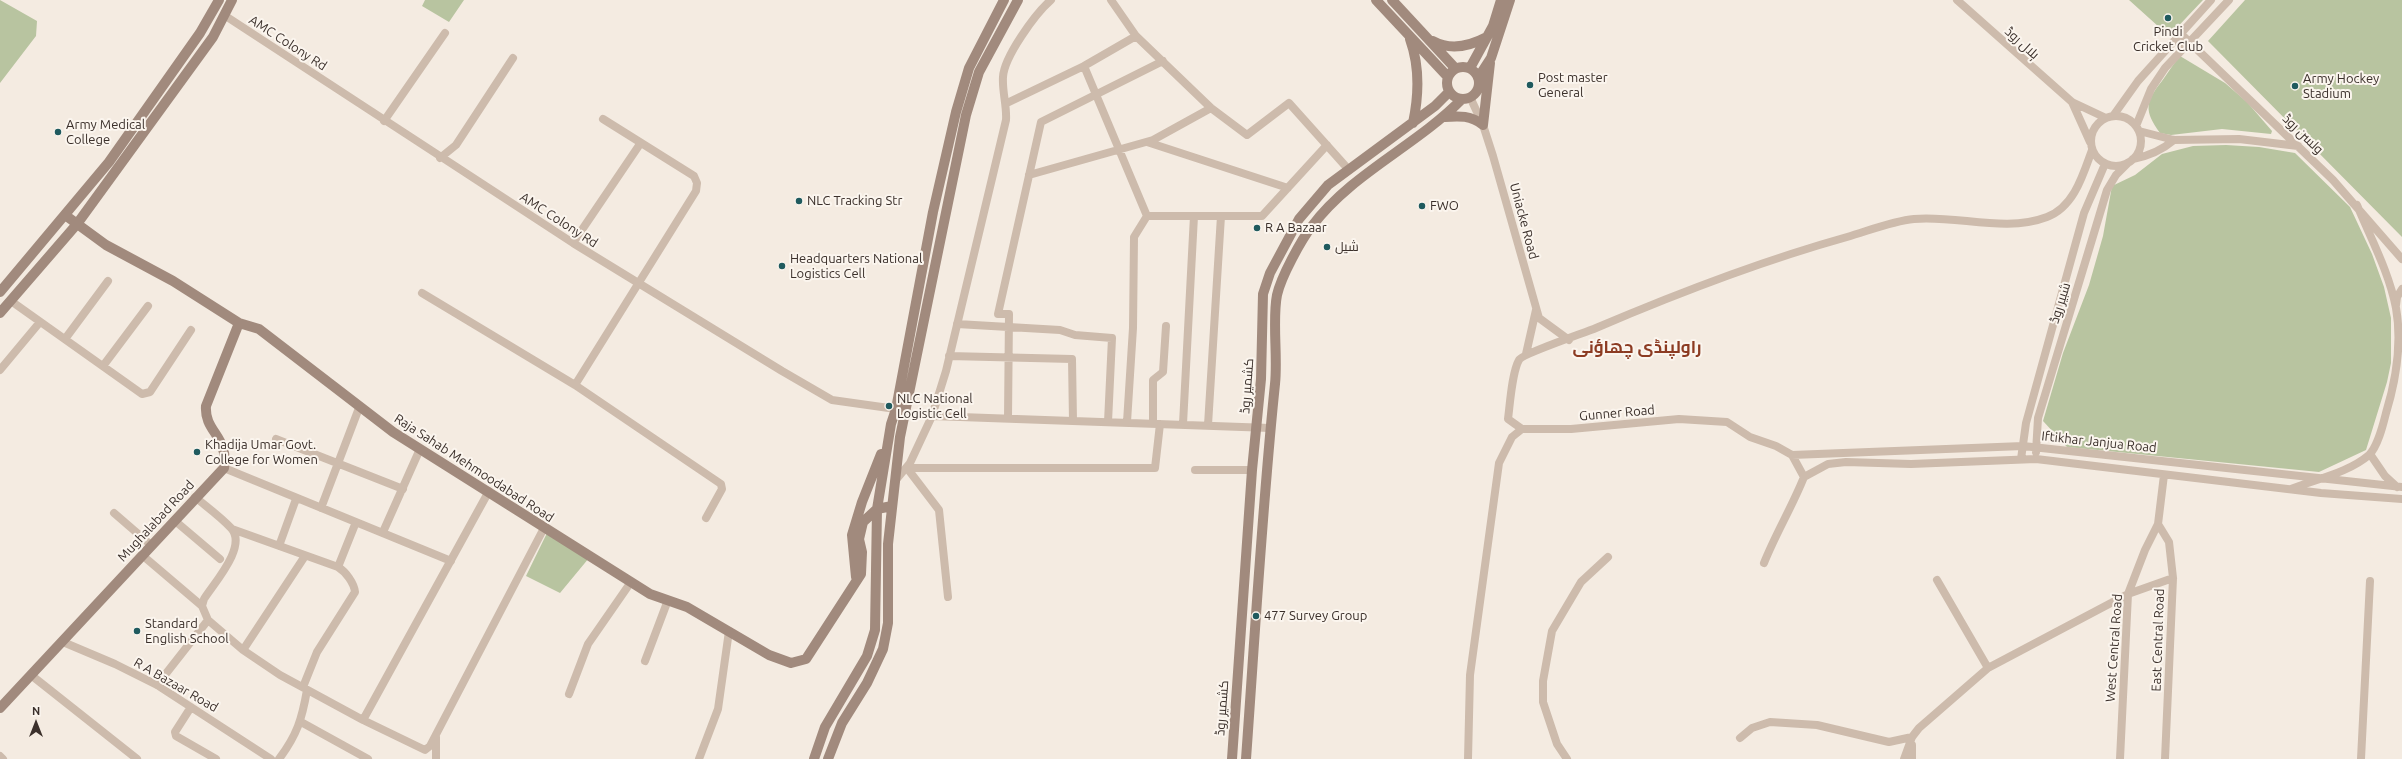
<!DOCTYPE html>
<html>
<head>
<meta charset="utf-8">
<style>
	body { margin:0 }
	#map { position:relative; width:2402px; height:759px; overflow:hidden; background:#f4ebe1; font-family:Ubuntu,sans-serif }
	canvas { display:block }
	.north { position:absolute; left:16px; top:703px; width:40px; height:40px; -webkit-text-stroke:3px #fbf5ee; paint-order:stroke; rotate:0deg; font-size:11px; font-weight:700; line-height:16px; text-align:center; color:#3b302b }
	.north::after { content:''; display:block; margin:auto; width:14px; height:18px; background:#3b302b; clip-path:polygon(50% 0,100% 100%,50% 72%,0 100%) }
</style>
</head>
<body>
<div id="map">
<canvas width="2402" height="759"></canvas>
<div class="north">N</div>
</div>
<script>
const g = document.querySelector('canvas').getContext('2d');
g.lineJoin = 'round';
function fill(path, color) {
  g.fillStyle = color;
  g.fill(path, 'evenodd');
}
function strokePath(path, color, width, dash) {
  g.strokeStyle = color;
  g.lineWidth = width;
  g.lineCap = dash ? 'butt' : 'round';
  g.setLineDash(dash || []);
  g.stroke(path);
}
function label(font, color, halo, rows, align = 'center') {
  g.font = font + ' Ubuntu,Cairo,sans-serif';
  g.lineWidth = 4;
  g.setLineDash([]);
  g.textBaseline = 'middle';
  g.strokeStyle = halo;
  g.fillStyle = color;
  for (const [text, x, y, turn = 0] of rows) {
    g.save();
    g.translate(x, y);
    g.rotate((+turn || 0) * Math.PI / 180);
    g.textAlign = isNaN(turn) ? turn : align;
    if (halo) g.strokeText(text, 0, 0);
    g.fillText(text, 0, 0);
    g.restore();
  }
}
const green = new Path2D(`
	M0,0L37,21L36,36L0,83Z
	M425,0H464L449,22L422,6Z
	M2129,0H2203L2169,36Z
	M2245,0H2402V237L2208,41Z
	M2180,56L2225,83L2247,102L2272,131L2271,134L2222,129L2171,135L2160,133C2144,111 2145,102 2162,81C2168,73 2173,64 2180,56Z
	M2226,145L2259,147L2295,153L2350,207L2372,254L2384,287L2391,318V363L2387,382L2366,450L2319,472L2067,447L2043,421L2063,353L2089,285L2103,236L2112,186L2135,175L2162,154L2193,146Z
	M547,533L589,558L560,593L526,576Z`);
const street = new Path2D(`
	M1111,0L1136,36L1211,108L1247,135L1289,103L1349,170
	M1957,0L2072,102L2106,118
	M224,15L573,243L782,371L832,400L896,409
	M2180,33L2333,180L2402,259
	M1084,66L1147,216H1262L1327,145
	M1470,97L1483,125L1493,156L1539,318L1569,340
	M2072,102L2090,142
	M1007,103L1084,66L1136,36
	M2113,116L2138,81L2211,0
	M2091 141a25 25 0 1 1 50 0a25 25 0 1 1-50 0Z
	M384,121L445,33
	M2136,126L2151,89L2165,68L2229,0
	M2139,131L2174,140L2239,139L2298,146
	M1147,142L1288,188
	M2092,150C2083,175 2074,207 2047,217C2005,233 1958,215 1914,219C1892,221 1868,231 1847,237C1761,261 1678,293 1596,328C1584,333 1522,354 1519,360C1512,372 1510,404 1508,419L1522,429H1571L1679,419L1727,422L1750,437L1776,446L1792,455L2023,446L2402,487
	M440,158L456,145L513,58
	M2133,159C2149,156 2161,151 2174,140
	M1029,175L1153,140L1211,108
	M573,243L640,144
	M422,293L575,385L721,484L722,489L706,518
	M11,301L142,394L150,392L191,330
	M2396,305L2397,297L2402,289
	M957,324L1060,330L1075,335L1112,338L1108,422
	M65,339L108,281
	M1526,354L1536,310
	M949,356L1072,359L1073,421
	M103,366L148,306
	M0,370L40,322
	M575,385L696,191L697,183L694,176L603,119
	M932,416L946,371L1006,120C1007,106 1002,91 1003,77C1004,57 1035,14 1051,0
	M1008,418L1009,314H998L1041,122L1163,61
	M1127,422L1133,328L1134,237L1147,216
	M1153,423V380L1163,372L1166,326
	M1183,424L1194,216
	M1208,425L1221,216
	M276,439L403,489
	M2036,452L2038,418L2107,190L2116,175L2128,163
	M2370,454L2385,476L2397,487
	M2021,459L2026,423L2084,213L2105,164
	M224,468L451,561
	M907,468H1155L1160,424
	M907,468L939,510L948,597
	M1195,470H1252
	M1804,477L1828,464L1846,462L1911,464L2036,459L2321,493L2402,499
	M895,481L910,463L932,416L1270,428
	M2291,489C2316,479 2348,473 2369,455C2378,446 2383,425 2386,413C2396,380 2402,342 2396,308C2389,272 2371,239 2357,205
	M195,497C207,507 221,517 231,528C248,546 214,583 204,599L202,606L208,620L243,650L280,675L363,720L425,750L430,746L544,528
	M321,508L359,408
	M114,513L151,545
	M174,520L220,559
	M2158,524L2169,542L2173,578L2165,759
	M232,529L338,567C346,572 354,583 355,592L317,652L303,687
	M383,532L420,449
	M279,546L296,499
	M142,555L202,606
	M1764,563C1776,533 1792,507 1804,477L1792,455
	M338,567L356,522
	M1937,580L1988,668
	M63,642L115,664L157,685L271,759
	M243,650L305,556
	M645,661L668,600
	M31,675L137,759
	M157,685L208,620
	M569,694L588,644L631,582
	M191,707L175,732L176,736L216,759
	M363,720L489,491
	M301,722L368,759
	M1740,738L1752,728L1770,722L1817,725L1889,742L1912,737
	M0,756L3,759
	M279,759C297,735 302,719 307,690
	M436,759V737
	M699,759L718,709L729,631
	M1468,759L1470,675L1499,463L1512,437L1522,429
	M1567,759L1557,744L1543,702V681L1552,631L1581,582L1608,557
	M1904,759L1912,737L1919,728L1988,668L2128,594L2173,578
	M1912,759V745
	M2120,759L2128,594L2145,550L2158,524L2164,475
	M2361,759L2370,581`);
const secondary = new Path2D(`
	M1376,0L1448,77
	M1392,0L1455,68
	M1410,39C1420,67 1419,95 1413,123
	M1433,41C1451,51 1470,46 1487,37
	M1447 83a16 16 0 1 1 32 0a16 16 0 1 1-32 0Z
	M1470,68L1493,26L1501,0
	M1478,78L1491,58L1510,0
	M1444,117C1459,116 1471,115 1483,125
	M1483,125L1490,63
	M65,215L106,245L173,281L239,323L259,329L393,432L650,594L687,607L769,655L791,663L806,659L861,574L862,552L859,539L863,522L877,509L892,506
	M0,292L109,162L200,33L219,0
	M0,313L77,224L213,37L232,0
	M856,577L852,535L862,502L881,454
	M0,708L224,468C229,436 204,432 206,406L239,323
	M814,759L825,727L867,656L875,630L877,509L891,424L896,409L933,212L956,112L969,68L1004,0
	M828,759L842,723L867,683L883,649L888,623V544L900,437L966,115L979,72L1018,0
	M1232,759L1252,470L1261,379L1263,294L1270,273L1299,219L1328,185L1435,106L1449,92
	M1246,759C1255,634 1262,509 1275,384C1278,357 1272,320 1277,295C1281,277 1301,240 1312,226C1352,173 1416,146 1462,99`);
const markers = [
	[2168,18,4,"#1f5a5e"],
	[1530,85,4,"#1f5a5e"],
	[2295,86,4,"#1f5a5e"],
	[58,132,4,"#1f5a5e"],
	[799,201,4,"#1f5a5e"],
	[1422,206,4,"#1f5a5e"],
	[1257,228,4,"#1f5a5e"],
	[1327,247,4,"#1f5a5e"],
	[782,266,4,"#1f5a5e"],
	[889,406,4,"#1f5a5e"],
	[197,452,4,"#1f5a5e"],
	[1256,616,4,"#1f5a5e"],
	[137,631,4,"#1f5a5e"]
];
const poiNames = [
	["Pindi",2168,32,"center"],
	["Cricket Club",2168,47,"center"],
	["Post master",1538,78],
	["General",1538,93],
	["Army Hockey",2303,79],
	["Stadium",2303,94],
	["Army Medical",66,125],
	["College",66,140],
	["NLC Tracking Str",807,201],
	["FWO",1430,206],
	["R A Bazaar",1265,228],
	["شیل",1335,247],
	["Headquarters National",790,259],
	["Logistics Cell",790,274],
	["NLC National",897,399],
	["Logistic Cell",897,414],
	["Khadija Umar Govt.",205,445],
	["College for Women",205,460],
	["477 Survey Group",1264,616],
	["Standard",145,624],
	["English School",145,639]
];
const streetNames = [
	["AMC Colony Rd",288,43,33],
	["ہلال روڈ",2022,43,42],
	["ولسن روڈ",2303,134,44],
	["AMC Colony Rd",559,220,33],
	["Uniacke Road",1524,221,75],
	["شبیر روڈ",2060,303,-73],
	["کشمیر روڈ",1247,386,-86],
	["Gunner Road",1617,413,-5],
	["Iftikhar Janjua Road",2099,442,6],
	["Raja Sahab Mehmoodabad Road",474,468,33],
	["Mughalabad Road",156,521,-47],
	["East Central Road",2158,640,-88],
	["West Central Road",2114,648,-86],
	["R A Bazaar Road",176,685,30],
	["کشمیر روڈ",1222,708,-86]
];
const districtNames = [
	["راولپنڈی چھاؤنی",1637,347]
];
fill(green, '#b8c4a0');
strokePath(street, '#cdbbac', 8);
strokePath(secondary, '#a18a7d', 10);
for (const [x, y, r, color] of markers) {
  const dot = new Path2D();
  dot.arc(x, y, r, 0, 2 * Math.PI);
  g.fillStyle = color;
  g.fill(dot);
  strokePath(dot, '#fbf5ee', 1.5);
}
label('13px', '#3b302b', '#fbf5ee', poiNames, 'left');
label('13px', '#3b302b', '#fbf5ee', streetNames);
label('bold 17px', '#8c3b22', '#fbf5ee', districtNames);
</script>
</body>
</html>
